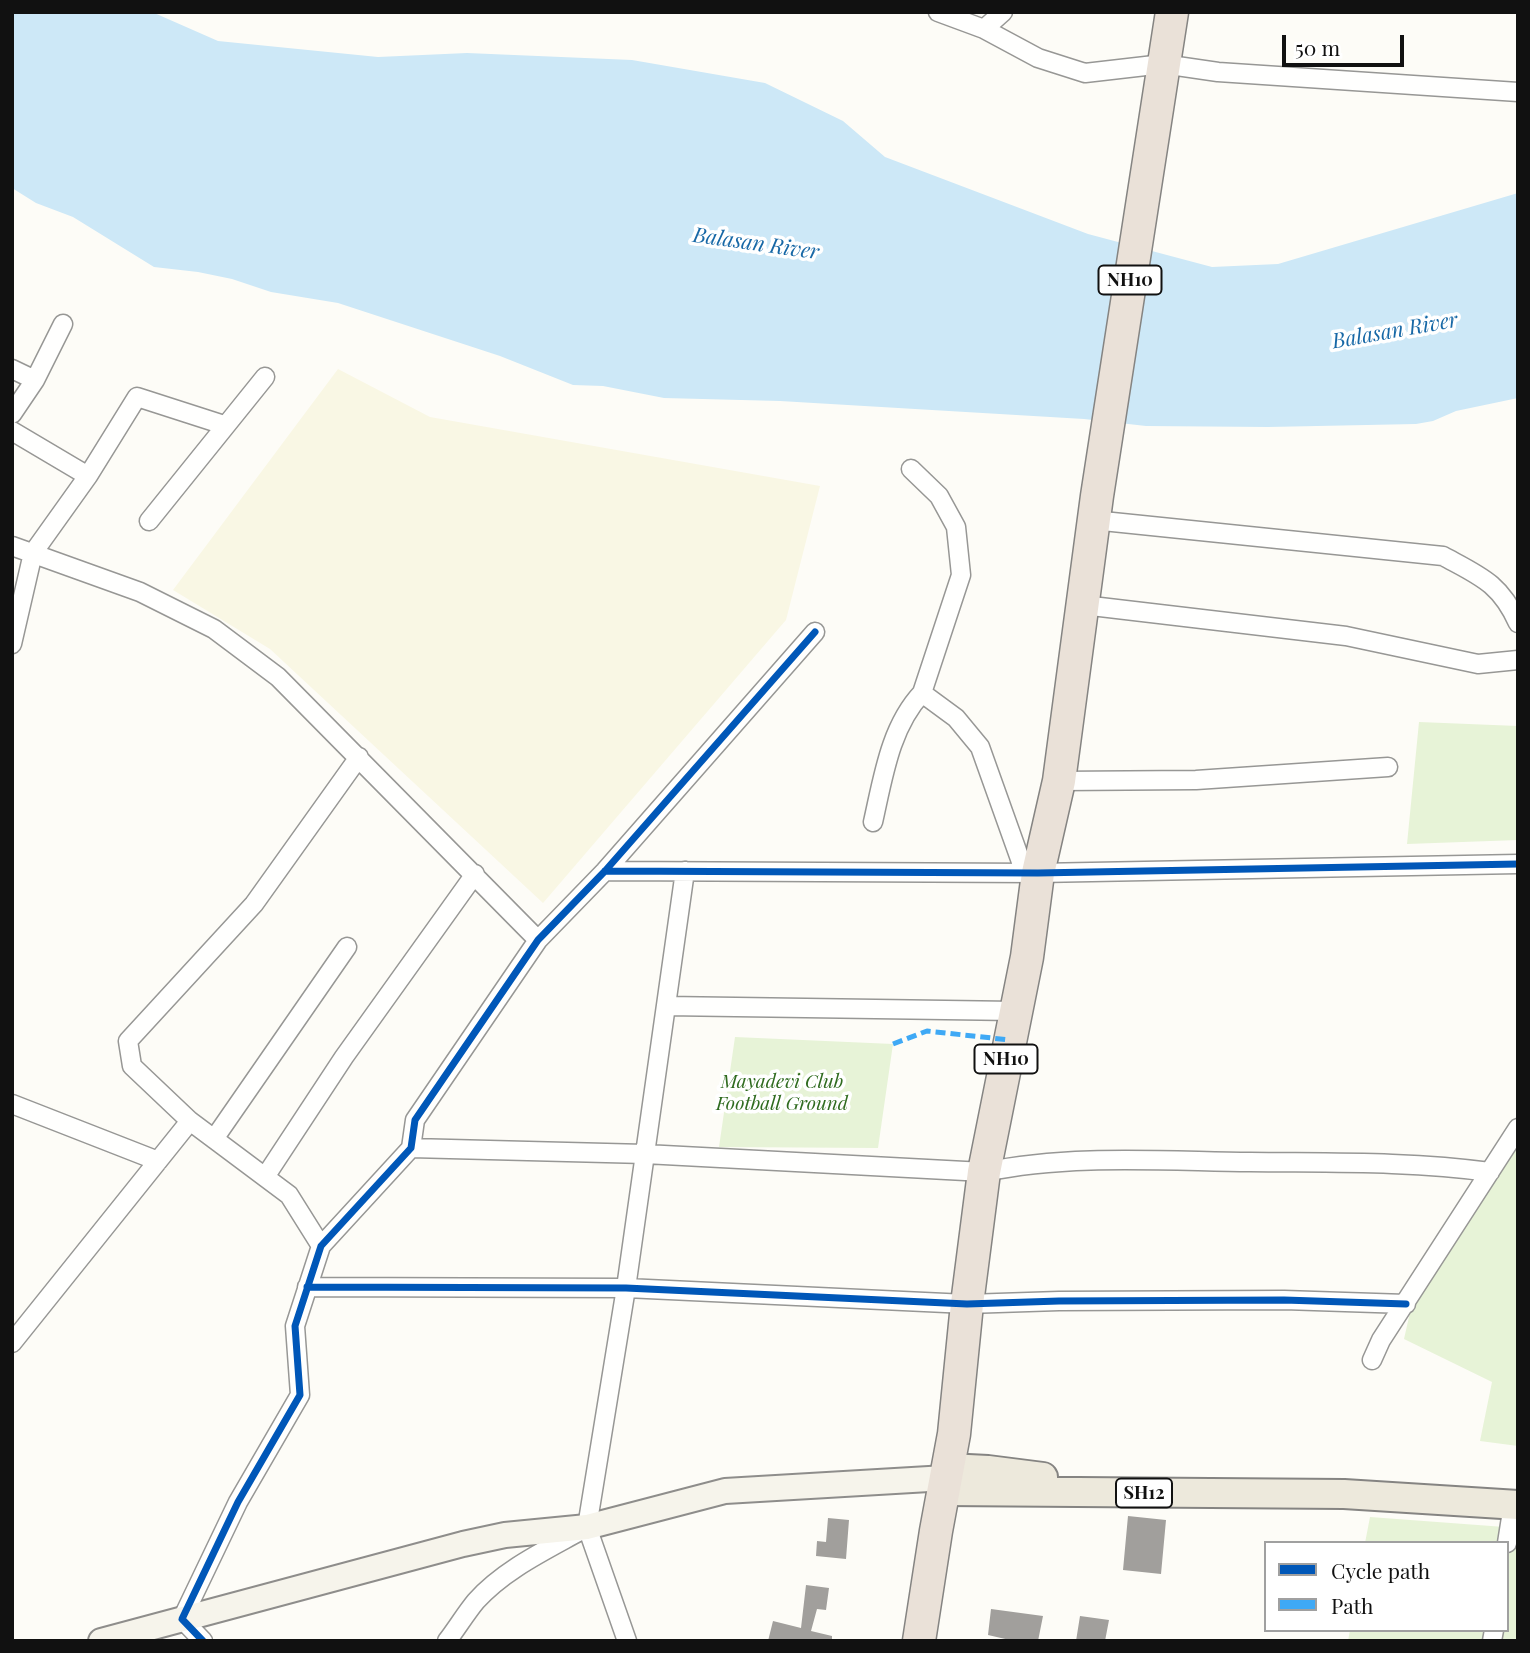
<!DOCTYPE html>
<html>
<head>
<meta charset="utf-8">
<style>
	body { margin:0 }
	#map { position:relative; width:1530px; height:1653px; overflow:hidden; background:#fdfcf7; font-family:"Playfair Display",serif }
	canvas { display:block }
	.frame { position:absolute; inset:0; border:14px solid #111; pointer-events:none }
	.legend { position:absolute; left:1264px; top:1541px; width:245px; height:91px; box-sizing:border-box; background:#fff; border:2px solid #a0a0a0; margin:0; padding:9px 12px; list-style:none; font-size:21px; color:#111 }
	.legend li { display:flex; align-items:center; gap:14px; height:35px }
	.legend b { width:35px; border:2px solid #a0a0a0 }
	.scale { position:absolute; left:1282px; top:35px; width:122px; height:32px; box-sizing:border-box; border:4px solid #111; border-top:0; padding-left:9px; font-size:21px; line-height:24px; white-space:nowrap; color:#111; -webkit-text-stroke:5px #fff; paint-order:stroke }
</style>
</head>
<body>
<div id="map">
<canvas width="1530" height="1653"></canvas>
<div class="frame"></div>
<ul class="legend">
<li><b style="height:9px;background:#0057b8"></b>Cycle path</li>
<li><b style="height:9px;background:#3fa9f5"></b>Path</li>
</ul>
<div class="scale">50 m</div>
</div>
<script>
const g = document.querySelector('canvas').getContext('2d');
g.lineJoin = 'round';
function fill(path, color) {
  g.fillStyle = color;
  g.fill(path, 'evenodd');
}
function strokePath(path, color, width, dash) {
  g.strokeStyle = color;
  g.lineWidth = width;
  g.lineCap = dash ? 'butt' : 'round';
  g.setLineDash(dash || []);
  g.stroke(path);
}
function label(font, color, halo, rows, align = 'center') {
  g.font = font + ' "Playfair Display",serif';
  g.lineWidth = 7;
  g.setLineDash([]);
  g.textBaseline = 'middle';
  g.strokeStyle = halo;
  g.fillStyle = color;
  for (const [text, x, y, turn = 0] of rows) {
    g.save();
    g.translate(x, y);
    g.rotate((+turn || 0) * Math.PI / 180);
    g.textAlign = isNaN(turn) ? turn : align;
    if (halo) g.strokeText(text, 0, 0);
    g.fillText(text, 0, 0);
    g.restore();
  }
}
const farmland = new Path2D(`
	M338,369L430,417L820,486L786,620L543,903L270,649L173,590Z`);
const green = new Path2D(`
	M1419,722L1518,726V840L1407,844Z
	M735,1037L893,1044L878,1148L719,1147Z
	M1518,1141V1446L1480,1441L1492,1382L1404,1339L1411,1308Z
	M1370,1517L1518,1528V1641H1348L1350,1630H1507V1543H1365Z`);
const water = new Path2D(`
	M12,12H152L218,41L378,57L467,53L632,60L765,83L843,121L885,157L1088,234L1212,267L1278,264L1518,193V398L1456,411L1433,421L1416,424L1268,427L1146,426L1084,419L780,401L664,398L603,386L573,385L500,356L338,303L271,292L232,279L198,272L154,267L73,217L36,203L12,188Z`);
const building = new Path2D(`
	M1128,1516L1166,1520L1161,1574L1123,1570Z
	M828,1518L849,1520L846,1559L816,1556L817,1541L826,1542Z
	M806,1585L829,1588L826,1610L817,1609L811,1631L832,1636V1641H768L773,1621L801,1628Z
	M991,1609L1043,1616L1038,1641H1014L988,1635Z
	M1080,1616L1109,1620L1105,1641H1076Z`);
const street = new Path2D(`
	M938,12L984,29L1038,58L1085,73L1163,64L1218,72L1518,92
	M984,29L1003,12
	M12,369L35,380
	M12,414L35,380L63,324
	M12,431L88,476
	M911,469L939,496L956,527L961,575L922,693L956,718L980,747L1025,873
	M1093,520L1443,556C1480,576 1500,583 1518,623
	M149,521L265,377
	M12,546L140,592L214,629L278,677L538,940
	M1083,605L1346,636L1478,664L1518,660
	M12,644L33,553L88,476L137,397L224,425
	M1059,781L1196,780L1388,767
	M873,822C883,778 890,727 922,693
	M605,871L1038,873L1518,864
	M666,1006L1015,1011
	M12,1104L158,1161
	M214,1139L347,947
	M411,1148L645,1154L984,1172C1071,1154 1161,1161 1250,1162C1329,1163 1410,1161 1490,1172
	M265,1177L344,1057L475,874
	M321,1246L289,1195L190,1121L132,1066L128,1041L254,904L359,757
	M307,1287L626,1288L967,1304L1059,1301L1284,1300L1406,1304
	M12,1343L190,1121
	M1372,1360L1381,1340L1518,1128
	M1507,1543L1513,1505
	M203,1641L182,1619L238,1502L300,1395L295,1326L321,1246L411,1148L415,1120L538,940L605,871L815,632
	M447,1641C457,1628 466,1613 476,1601C504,1570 544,1551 580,1531
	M627,1641L587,1527L626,1288L685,871
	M1492,1641L1494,1630`);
const secondary = new Path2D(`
	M101,1641L463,1544L505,1535L587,1527L725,1491L946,1478`);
const primary = new Path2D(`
	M948,1468L988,1470L1043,1477
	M944,1491L1344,1494L1518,1505`);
const highway = new Path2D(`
	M919,1641L936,1531L954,1434L967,1304L984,1172L1027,957L1038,873L1059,781L1097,496L1172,12`);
const quiet = new Path2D(`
	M893,1044L927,1031L1010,1040`);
const cycleway = new Path2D(`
	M605,871L1038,873L1518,864
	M307,1287L626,1288L967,1304L1059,1301L1284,1300L1406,1304
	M203,1641L182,1619L238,1502L300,1395L295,1326L321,1246L411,1148L415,1120L538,940L605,871L815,632`);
const shields = [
	[1130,280,63],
	[1006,1059,63],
	[1144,1493,56]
];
const shieldNames = [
	["NH10",1130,280],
	["NH10",1006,1059],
	["SH12",1144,1493]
];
const parkNames = [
	["Mayadevi Club",782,1082],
	["Football Ground",782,1104]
];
const waterNames = [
	["Balasan River",756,244,8],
	["Balasan River",1395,331,-10]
];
fill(farmland, '#f9f7e4');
fill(green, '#e7f3d7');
fill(water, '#cde8f7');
fill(building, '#a19f9c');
strokePath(street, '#979795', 21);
strokePath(secondary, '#8e8d8b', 28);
strokePath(primary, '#858482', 32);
strokePath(highway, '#858482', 35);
strokePath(street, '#fffffe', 18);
strokePath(secondary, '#f6f4eb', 24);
strokePath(primary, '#ede9dc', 28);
strokePath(highway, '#eae1d8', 32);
strokePath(quiet, '#3fa9f5', 5, [10, 5]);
strokePath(cycleway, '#0057b8', 7);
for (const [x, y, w] of shields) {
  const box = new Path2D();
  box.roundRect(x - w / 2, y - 14.5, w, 29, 5);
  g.fillStyle = '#fff';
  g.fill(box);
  strokePath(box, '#111', 2);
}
label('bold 18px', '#111', null, shieldNames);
label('italic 19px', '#2f6b1f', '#fff', parkNames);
label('italic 21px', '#1768a6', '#fff', waterNames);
</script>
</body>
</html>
